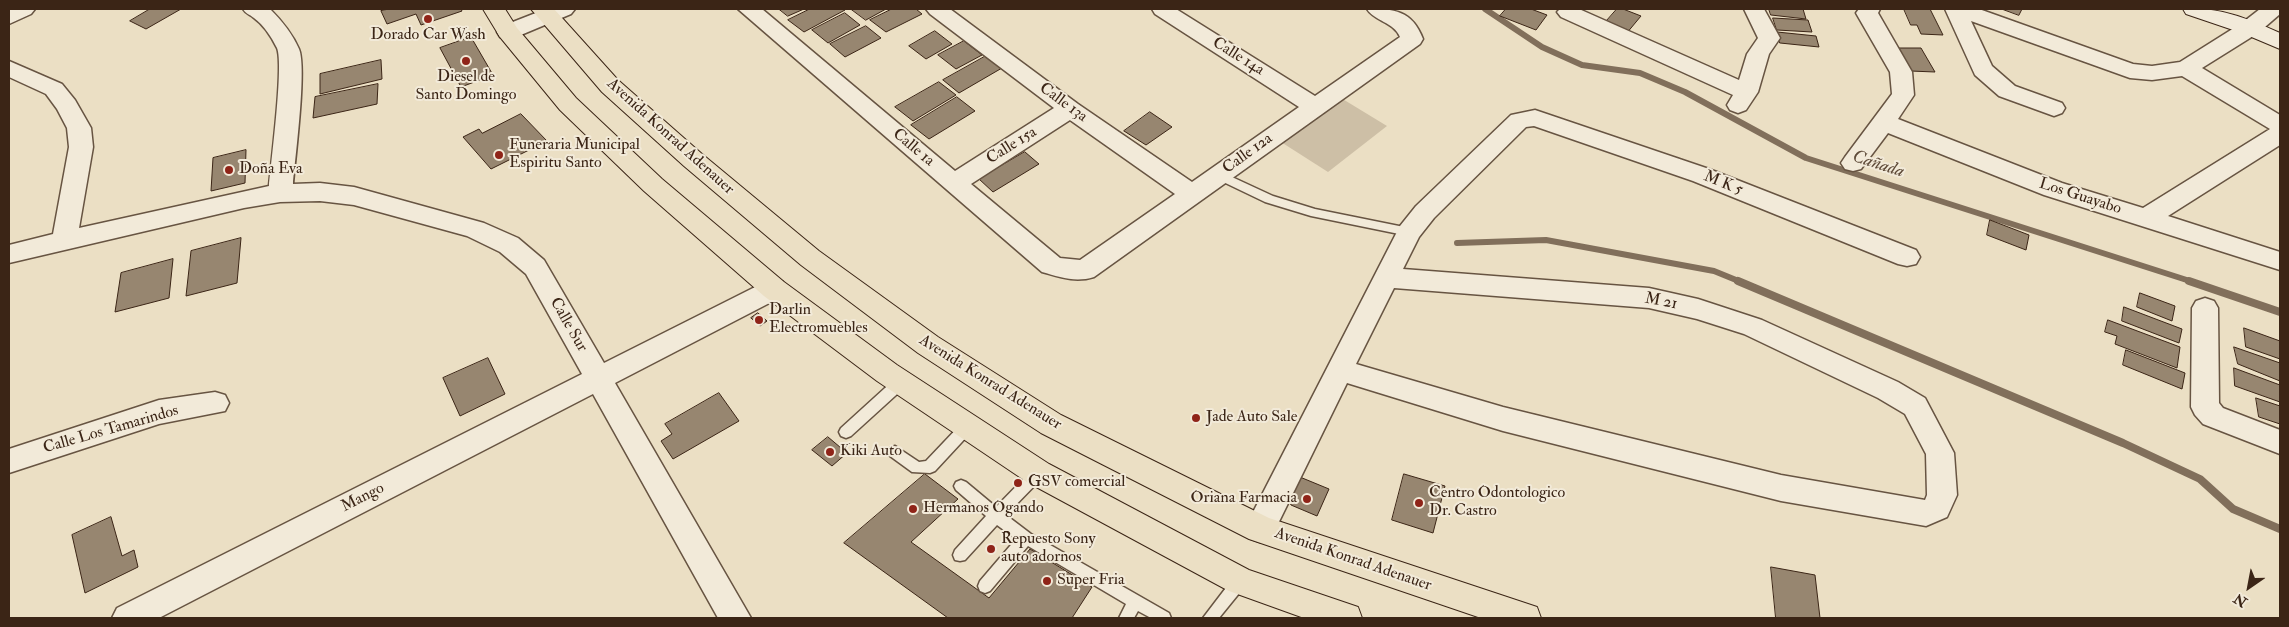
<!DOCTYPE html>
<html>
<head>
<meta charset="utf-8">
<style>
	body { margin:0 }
	#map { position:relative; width:2289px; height:627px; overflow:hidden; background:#ebdfc4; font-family:"IM FELL Double Pica",serif }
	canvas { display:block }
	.frame { position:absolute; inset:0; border:10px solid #3b2516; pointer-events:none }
	.north { position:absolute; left:2224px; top:562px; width:50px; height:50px; -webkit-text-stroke:4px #f2ead9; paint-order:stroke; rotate:213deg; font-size:14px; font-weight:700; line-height:20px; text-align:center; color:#3b2516 }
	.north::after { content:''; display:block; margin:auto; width:18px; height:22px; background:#3b2516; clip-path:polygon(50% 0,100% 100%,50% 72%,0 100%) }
</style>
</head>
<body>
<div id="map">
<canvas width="2289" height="627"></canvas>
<div class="frame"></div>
<div class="north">N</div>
</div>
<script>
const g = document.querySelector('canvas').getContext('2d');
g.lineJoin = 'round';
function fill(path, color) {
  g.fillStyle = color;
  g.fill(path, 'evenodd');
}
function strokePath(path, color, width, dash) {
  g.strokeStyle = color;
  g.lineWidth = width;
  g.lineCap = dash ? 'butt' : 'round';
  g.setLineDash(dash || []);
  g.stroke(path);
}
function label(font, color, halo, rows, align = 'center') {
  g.font = font + ' "IM FELL Double Pica",serif';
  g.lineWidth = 4;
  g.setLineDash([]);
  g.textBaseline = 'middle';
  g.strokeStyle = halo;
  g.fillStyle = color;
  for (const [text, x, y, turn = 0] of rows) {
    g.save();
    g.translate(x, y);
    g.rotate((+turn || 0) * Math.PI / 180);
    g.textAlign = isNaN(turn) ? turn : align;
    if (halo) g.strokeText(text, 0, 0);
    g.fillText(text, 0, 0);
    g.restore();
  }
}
const green = new Path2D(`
	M1341,98L1387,126L1328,172L1281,142Z`);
const streamFar1 = new Path2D(`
	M1485,9L1542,47L1582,65L1640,73L1685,92L1806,158L2193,282
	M1457,243L1546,240L1714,271L1741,282`);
const stream = new Path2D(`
	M1738,281L2123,443L2200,479L2233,509L2280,529
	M2189,281L2280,312`);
const building = new Path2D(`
	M150,9H181L146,29L130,21Z
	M389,9H461L462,11L421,25L416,14L387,24L381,11Z
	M779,9H804L788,16Z
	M810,9H843L845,10L804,32L788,20Z
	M851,9H886L866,20Z
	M892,9H916L922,14L886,32L870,20Z
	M1506,9H1531L1547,15L1536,30L1500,16Z
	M1617,9H1623L1641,16L1626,34L1603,25Z
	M1769,9H1803L1806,19L1771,15Z
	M1904,9H1930L1943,35L1921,34L1917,25H1911Z
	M2002,9H2022L2019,15Z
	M845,13L860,25L828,43L812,30Z
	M1773,18L1808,20L1812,32L1777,30Z
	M866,26L881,38L845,57L830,44Z
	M935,31L952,44L926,59L909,46Z
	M1777,32L1816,36L1819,47L1780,43Z
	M471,37L493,75L461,87L440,48Z
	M964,41L982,55L956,69L938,55Z
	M1896,48H1921L1935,72L1910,71Z
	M986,56L1002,68L959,93L943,80Z
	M381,60L382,79L320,94V74Z
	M939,82L956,95L913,121L895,107Z
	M378,84L377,104L313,118L315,97Z
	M957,97L975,111L929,139L911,125Z
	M1150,112L1172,127L1146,145L1124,131Z
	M521,114L547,141L491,169L463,137L479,129L482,133Z
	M246,150L245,183L211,191L213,158Z
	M1025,152L1039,164L993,192L979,179Z
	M1990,220L2029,235L2026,250L1987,235Z
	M241,238L237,283L186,296L191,251Z
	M173,259L169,298L115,312L121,273Z
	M2140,293L2175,306L2172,321L2137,307Z
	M2124,307L2182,329L2179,343L2122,321Z
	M758,313L767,321L760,326L751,318Z
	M2108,320L2180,347L2177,368L2115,344L2117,336L2105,332Z
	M2244,328L2280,341V359L2246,347Z
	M2234,347L2280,363V381L2238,364Z
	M2126,350L2185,373L2182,389L2123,365Z
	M488,358L505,394L460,416L443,378Z
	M2234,368L2280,385V402L2235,386Z
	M719,393L739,421L673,459L661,441L672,434L665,424Z
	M2256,398L2280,406V424L2259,417Z
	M828,437L847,453L832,466L812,450Z
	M925,474L958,499L911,542L989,598L1030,549L1092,587L1072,618H948L844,543Z
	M1404,474L1445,486L1433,533L1392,520Z
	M1295,475L1329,489L1317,516L1291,505L1286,493Z
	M111,517L122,556L134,550L138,567L85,593L72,535Z
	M1771,567L1815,575L1820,618H1776Z`);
const lane = new Path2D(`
	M1219,171L1273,196L1315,209L1409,228L1415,232L1409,236L1311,216L1265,202L1215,178L1213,175Z
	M901,377L906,378L908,382L906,386L851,436L846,438L841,436L839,432L841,428L896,378Z
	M968,420L973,422L975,426L973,430L935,471L930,473L912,472L890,456L888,452L890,448L895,446L919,462L926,461L963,422Z
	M1038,467L1043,469L1045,473L1043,477L1006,515L1031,534L1169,613L1171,618H1151L1138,611L1134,618H1119L1126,604L1028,546L990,591L985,593L980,591L978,586L980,581L1016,539L997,525L965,560L960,561L955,560L953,555L955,550L986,516L956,490L954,486L956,482L961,480L966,482L996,507L1033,469Z
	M1240,574L1245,576L1247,581L1245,586L1219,618H1203L1235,576Z`);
const street = new Path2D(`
	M9,9H35L31,14L9,24Z
	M243,9H270C282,21 292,33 299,49C307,68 295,159 293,184L320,183L354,187L484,223L518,238L544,260L604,363L765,282L774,279L783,282L787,289L783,296L615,383L751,618H718L593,394L159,618H112L117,608L582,374L526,274L500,252L467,236L354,205L320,201L280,202L244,208L9,263V245L53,234L69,147L67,128L57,109L46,94L9,77V61L62,84L75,100L91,128L93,147L79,228L269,186C271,162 284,65 277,48C272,38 264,25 254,18C249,14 246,14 243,9Z
	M546,9H575L571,14L516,37L508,39L500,37L497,32L500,27Z
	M738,9H762L955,171L1054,108L930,14L926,9H950L1078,104L1192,182L1299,107L1155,14L1152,9H1176L1315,96L1400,37C1394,22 1374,21 1367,9C1394,9 1412,10 1423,39L1420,44L1094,277C1075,283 1060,277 1042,272ZM1070,120L1175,194L1080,260L1060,258L971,184Z
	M1560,9H1579L1739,80L1747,54L1758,38L1744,9H1764L1780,38L1769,54L1758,92L1746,110L1738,113L1730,110L1727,105L1733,95L1561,17L1557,12Z
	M1859,9H1880L1878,13L1912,72L1914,95L1898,119L2062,183L2143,208L2270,129L2182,76L2152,80L2130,78L1971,21L1992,66L2015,86L2062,103L2065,108L2062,113L2054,116L1999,96L1975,75L1945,9H1979L2133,64L2152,66L2180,62L2242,23L2260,9H2280V14L2258,33L2202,68L2280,115V145L2168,216L2280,252V270L2044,195L1888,133L1861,169L1853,171L1845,169L1841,163L1845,157L1892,94L1890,72L1856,13Z
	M1535,110L1709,169L1916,250L1920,257L1916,264L1907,266L1898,264L1693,181L1534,126L1526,127L1434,218L1419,237L1403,269L1649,288L1698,299L1762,320L1898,382L1925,398L1954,453L1957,495L1947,517L1926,526L1781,501L1503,431L1347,383L1271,538L1260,542L1249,538L1245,529L1249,520L1400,226L1416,206L1511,115ZM1394,288L1649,308L1697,319L1744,334L1878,398L1905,414L1926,454L1927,495L1925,500L1781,475L1503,407L1356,364Z
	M2205,298L2214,301L2218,308L2219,403L2223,408L2280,430V454L2203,424L2195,415L2191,407L2192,308L2196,301Z
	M215,392L225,395L229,403L225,411L159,424L9,473V449L159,400Z`);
const secondary = new Path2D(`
	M2183,9C2220,7 2247,18 2280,33V49L2242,33L2186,14Z`);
const primary = new Path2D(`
	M483,9H505L517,28L576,98L662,179L784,282L897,365L1049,464L1249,570L1358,607L1362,618H1304L1229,591L1027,482L877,381L764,296L644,191L560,110L500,37Z
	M531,9H554L618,80L702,154L819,251L938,337L1061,415L1269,518L1525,603L1537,607L1541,618H1481L1249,539L1041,433L918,353L801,265L684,166L602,92Z`);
const markers = [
	[428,19,5,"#8f2418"],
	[466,61,5,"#8f2418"],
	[499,155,5,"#8f2418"],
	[229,170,5,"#8f2418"],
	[759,320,5,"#8f2418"],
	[1196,418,5,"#8f2418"],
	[830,452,5,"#8f2418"],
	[1018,483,5,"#8f2418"],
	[1307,499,5,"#8f2418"],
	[1419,503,5,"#8f2418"],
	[913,509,5,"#8f2418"],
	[991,549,5,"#8f2418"],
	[1047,581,5,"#8f2418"]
];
const poiNames = [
	["Dorado Car Wash",428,36,"center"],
	["Diesel de",466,78,"center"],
	["Santo Domingo",466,96,"center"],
	["Funeraria Municipal",509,146],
	["Espiritu Santo",509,164],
	["Doña Eva",239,170],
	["Darlin",769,311],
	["Electromuebles",769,329],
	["Jade Auto Sale",1206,418],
	["Kiki Auto",840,452],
	["GSV comercial",1028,483],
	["Centro Odontologico",1429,494],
	["Dr. Castro",1429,512],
	["Oriana Farmacia",1297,499,"right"],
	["Hermanos Ogando",923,509],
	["Repuesto Sony",1001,540],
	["auto adornos",1001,558],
	["Super Fria",1057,581]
];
const streetNames = [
	["Calle 14a",1238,57,32],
	["Calle 13a",1063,103,36],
	["Avenida Konrad Adenauer",670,137,42],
	["Calle 15a",1012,146,-32],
	["Calle 1a",913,148,40],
	["Calle 12a",1248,154,-36],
	["M K 5",1723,184,22],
	["Los Guayabo",2080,197,18],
	["M 21",1661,302,11],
	["Calle Sur",568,325,60],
	["Avenida Konrad Adenauer",990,383,32],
	["Calle Los Tamarindos",111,430,-16],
	["Mango",363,498,-27],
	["Avenida Konrad Adenauer",1353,560,19]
];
const waterNames = [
	["Cañada",1878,165,18]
];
fill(green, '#cdbfa6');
strokePath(streamFar1, '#816f5b', 6);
strokePath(stream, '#816f5b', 8);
fill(building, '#978670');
strokePath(building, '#3b2516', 1);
strokePath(lane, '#675442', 3);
strokePath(street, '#675442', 3);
strokePath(secondary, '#3b2516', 2);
strokePath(primary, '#3b2516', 2);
fill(lane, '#f2ead9');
fill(street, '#f2ead9');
fill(secondary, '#f2ead9');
fill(primary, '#ebdfc4');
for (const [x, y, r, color] of markers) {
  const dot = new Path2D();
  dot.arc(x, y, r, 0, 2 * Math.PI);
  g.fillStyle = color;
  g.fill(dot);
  strokePath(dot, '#f2ead9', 2);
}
label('16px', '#3b2516', '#f2ead9', poiNames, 'left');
label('16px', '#3b2516', '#f2ead9', streetNames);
label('italic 18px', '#5e4a38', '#f2ead9', waterNames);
</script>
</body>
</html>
